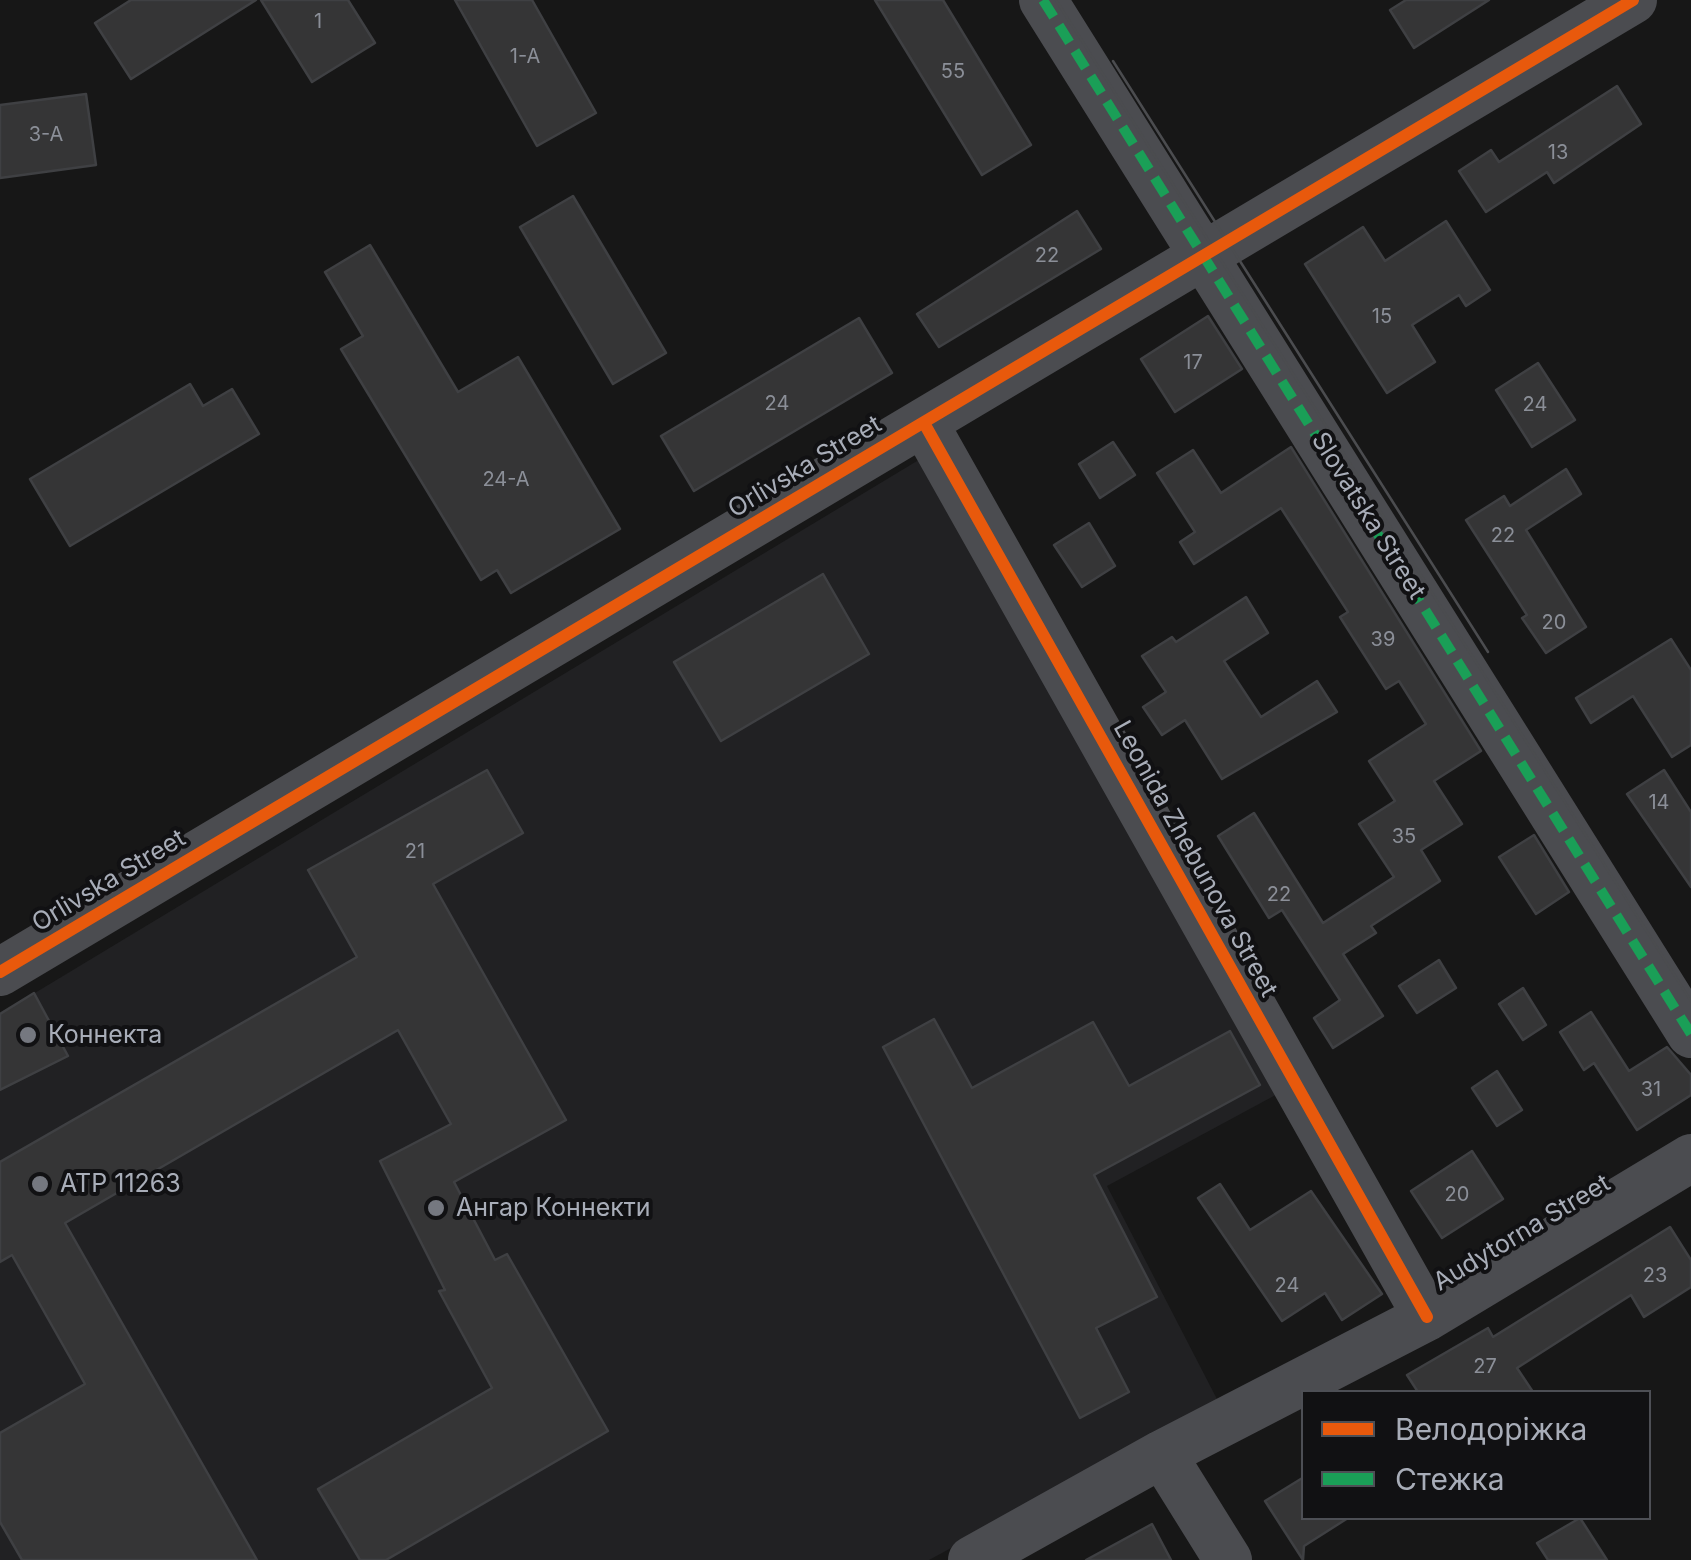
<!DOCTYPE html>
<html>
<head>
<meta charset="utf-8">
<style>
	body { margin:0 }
	#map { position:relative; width:1691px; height:1560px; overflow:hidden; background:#171717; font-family:Inter,sans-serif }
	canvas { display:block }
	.legend { position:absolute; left:1301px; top:1390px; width:350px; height:130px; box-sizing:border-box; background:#111113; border:2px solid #4d4f55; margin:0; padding:12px 18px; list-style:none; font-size:30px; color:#a8adb8 }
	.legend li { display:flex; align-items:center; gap:20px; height:50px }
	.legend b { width:50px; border:2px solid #4d4f55 }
</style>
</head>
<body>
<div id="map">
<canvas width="1691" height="1560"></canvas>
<ul class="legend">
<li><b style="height:12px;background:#e8590c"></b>Велодоріжка</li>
<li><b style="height:12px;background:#1a9f57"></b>Стежка</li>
</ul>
</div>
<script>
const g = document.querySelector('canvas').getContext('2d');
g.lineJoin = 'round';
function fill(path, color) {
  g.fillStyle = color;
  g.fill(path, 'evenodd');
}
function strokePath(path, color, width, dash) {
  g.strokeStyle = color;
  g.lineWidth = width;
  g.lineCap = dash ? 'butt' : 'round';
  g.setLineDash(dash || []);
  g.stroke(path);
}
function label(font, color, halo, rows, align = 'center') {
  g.font = font + ' Inter,sans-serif';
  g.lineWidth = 8;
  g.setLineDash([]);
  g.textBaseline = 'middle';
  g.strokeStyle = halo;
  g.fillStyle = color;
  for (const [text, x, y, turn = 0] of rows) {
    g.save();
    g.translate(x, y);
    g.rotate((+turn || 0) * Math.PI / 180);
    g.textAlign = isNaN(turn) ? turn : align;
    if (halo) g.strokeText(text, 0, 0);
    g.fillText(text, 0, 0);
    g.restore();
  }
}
const built = new Path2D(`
	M922,458L1283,1091L1107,1186L1219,1403L929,1560H0V1014Z`);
const building = new Path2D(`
	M131,0H256L131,79L95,23Z
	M261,0H348L375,43L312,82Z
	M455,0H532L596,113L537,146Z
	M875,0H943L1031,145L982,175Z
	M1406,0H1489L1414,48L1390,10Z
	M1617,86L1641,124L1554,183L1547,172L1486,212L1459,171L1491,150L1499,162Z
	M86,94L96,165L0,178V105Z
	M573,196L666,353L613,384L520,227Z
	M1077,211L1101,249L939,347L917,314Z
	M1446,221L1490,290L1466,306L1459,295L1412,325L1435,362L1387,393L1305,264L1363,227L1385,261Z
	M370,245L458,392L518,357L620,529L511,593L497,570L481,580L341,349L363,336L325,272Z
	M1208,316L1242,369L1175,412L1141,359Z
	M859,318L892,373L694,491L661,436Z
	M1538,363L1575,420L1532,447L1496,390Z
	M190,384L203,406L232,389L259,434L70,546L30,479Z
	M1113,442L1135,475L1100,498L1079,464Z
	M1291,447L1481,751L1434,781L1462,824L1421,850L1440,881L1371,926L1376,933L1343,954L1383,1016L1333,1048L1314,1018L1340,1000L1282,910L1269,918L1218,836L1254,813L1323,923L1394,877L1359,824L1395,801L1369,761L1426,724L1399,681L1386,689L1340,617L1348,612L1281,508L1194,564L1180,542L1195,532L1157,473L1193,450L1221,493Z
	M1566,469L1581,494L1526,530L1586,627L1546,653L1522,618L1527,615L1466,520L1504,496L1510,506Z
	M1089,523L1115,566L1082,587L1054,545Z
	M823,574L869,654L721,741L674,662Z
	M1246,597L1268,633L1224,661L1261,717L1317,681L1337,712L1222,779L1185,720L1162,735L1143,707L1166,692L1142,656L1172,637L1176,642Z
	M1671,639L1691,670V745L1672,757L1633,696L1591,723L1576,698Z
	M487,770L523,833L433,884L566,1120L454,1182L495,1260L507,1254L608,1431L386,1560H360L318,1489L492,1388L439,1291L445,1290L380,1161L451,1124L398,1030L65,1223L257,1560H22L0,1522V1433L85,1384L12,1255L0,1262V1162L357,957L308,870Z
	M1664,770L1691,812V887L1627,794Z
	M1534,835L1569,892L1536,914L1499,857Z
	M1439,960L1456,988L1417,1013L1399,986Z
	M1523,988L1546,1025L1523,1040L1499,1004Z
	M34,993L68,1056L0,1090V1014Z
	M1591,1012L1629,1071L1667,1047L1691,1075V1095L1637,1130L1594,1063L1584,1070L1560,1032Z
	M934,1019L972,1088L1093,1022L1129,1086L1230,1031L1260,1085L1094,1175L1157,1297L1096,1328L1129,1392L1080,1418L883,1047Z
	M1497,1071L1522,1110L1497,1126L1472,1088Z
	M1472,1151L1503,1199L1442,1238L1411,1191Z
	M1220,1184L1250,1230L1311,1191L1382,1294L1342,1320L1325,1293L1282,1321L1198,1198Z
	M1670,1227L1691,1260V1287L1644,1317L1631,1295L1517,1368L1533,1392H1418L1407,1375L1488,1328L1493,1337Z
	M1304,1477V1518H1348L1304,1546L1303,1560L1265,1501Z
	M1580,1518L1607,1560H1548L1537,1543Z
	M1152,1524L1171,1560H1086Z`);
const minor = new Path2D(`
	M1043,0L1691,1034
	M924,423L1427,1317
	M0,972L1633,0
	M1162,1454L1228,1560
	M972,1560L1162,1454L1427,1317L1691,1158`);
const tram = new Path2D(`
	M1056,0L1691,1001
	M1113,61L1488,652`);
const quiet = new Path2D(`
	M1043,0L1691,1034`);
const cycleway = new Path2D(`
	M924,423L1427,1317
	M0,972L1633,0`);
const markers = [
	[28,1035,10,"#757880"],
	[40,1184,10,"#757880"],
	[436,1208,10,"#757880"]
];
const numberNames = [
	["1",318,22],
	["1-А",525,57],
	["55",953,72],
	["3-А",46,135],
	["13",1558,153],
	["22",1047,256],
	["15",1382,317],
	["17",1193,363],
	["24",777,404],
	["24",1535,405],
	["24-А",506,480],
	["22",1503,536],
	["20",1554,623],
	["39",1383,640],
	["14",1659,803],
	["35",1404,837],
	["21",415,852],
	["22",1279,895],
	["31",1651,1090],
	["20",1457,1195],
	["23",1655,1276],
	["24",1287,1286],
	["27",1485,1367]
];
const streetNames = [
	["Orlivska Street",805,467,-31],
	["Slovatska Street",1368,516,58],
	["Leonida Zhebunova Street",1195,859,61],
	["Orlivska Street",109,881,-31],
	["Audytorna Street",1522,1233,-31]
];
const poiNames = [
	["Коннекта",48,1035],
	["ATP 11263",60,1184],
	["Ангар Коннекти",456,1208]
];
fill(built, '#212123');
fill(building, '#353536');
strokePath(building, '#3f4043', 2.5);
strokePath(minor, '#4b4c50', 48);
strokePath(tram, '#4b4c4f', 2.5);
strokePath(quiet, '#1a9f57', 10, [20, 10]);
strokePath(cycleway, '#e8590c', 12);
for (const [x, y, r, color] of markers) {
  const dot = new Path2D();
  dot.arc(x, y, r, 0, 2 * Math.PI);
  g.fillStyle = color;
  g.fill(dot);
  strokePath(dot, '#111113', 4);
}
label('20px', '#8b8f98', null, numberNames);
label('25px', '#a8adb8', '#111113', streetNames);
label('25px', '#a8adb8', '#111113', poiNames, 'left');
</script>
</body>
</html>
